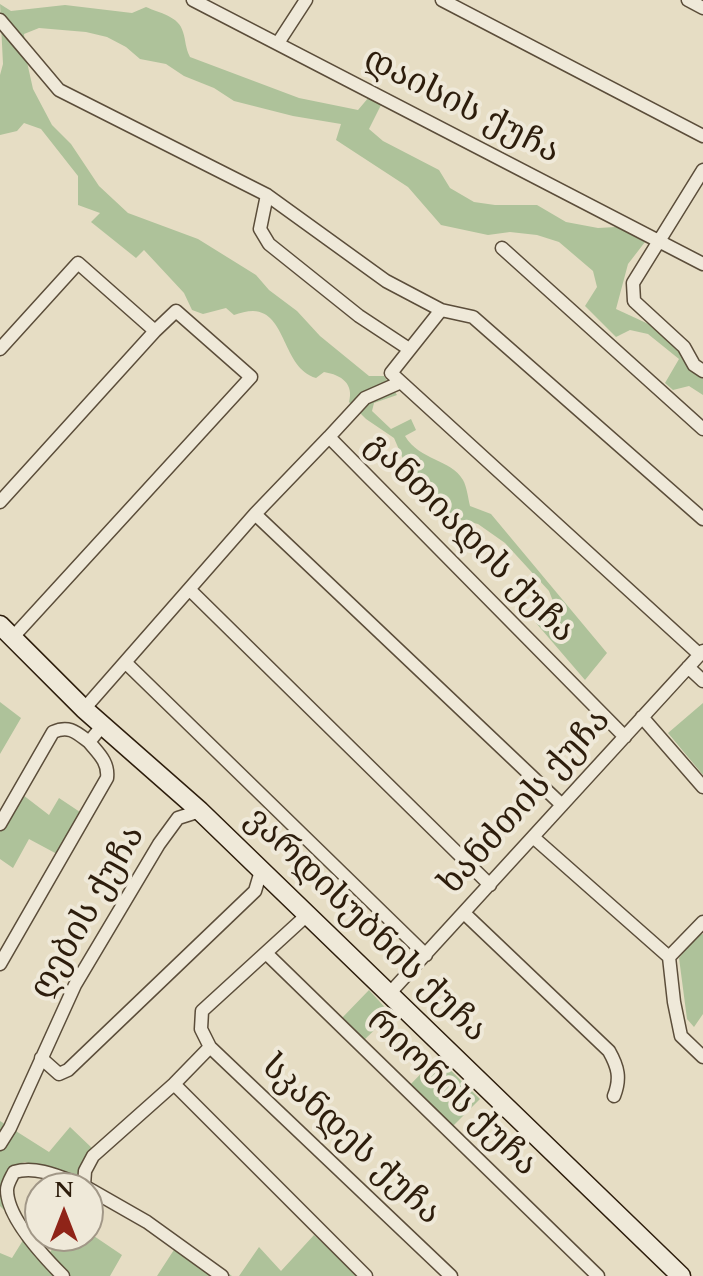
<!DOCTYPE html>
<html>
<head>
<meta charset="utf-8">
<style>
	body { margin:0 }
	#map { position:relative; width:703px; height:1276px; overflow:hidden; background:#e6ddc4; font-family:Cardo,serif }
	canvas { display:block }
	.north { position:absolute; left:24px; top:1172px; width:80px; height:80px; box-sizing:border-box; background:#efe9d9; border:2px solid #a19787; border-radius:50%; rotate:0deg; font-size:22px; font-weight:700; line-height:32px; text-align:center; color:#2d1d0c }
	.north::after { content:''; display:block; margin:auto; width:28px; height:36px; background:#8f2418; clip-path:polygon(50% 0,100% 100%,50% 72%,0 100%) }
</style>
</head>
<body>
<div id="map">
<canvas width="703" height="1276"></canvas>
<div class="north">N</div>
</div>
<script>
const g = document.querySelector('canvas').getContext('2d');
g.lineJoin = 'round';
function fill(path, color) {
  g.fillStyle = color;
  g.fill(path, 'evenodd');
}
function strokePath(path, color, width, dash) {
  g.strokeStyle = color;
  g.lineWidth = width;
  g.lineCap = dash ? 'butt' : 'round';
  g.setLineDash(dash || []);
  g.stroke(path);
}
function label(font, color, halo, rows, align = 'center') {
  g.font = font + ' Cardo,"Noto Serif Georgian",serif';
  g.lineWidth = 8;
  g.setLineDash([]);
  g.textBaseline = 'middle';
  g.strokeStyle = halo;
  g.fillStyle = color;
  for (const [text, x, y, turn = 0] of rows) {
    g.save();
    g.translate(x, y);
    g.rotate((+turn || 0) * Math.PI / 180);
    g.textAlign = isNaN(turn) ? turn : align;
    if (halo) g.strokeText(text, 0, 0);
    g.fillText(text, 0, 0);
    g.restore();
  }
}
const green = new Path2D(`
	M0,4L11,11L65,5L132,13L146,7C159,13 179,16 183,32C186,41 185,47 190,57L299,98L358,110L369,97L381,105L369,129L383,141L439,170L450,188L474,202L495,205H537L566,222L598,228L616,227L645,242L628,264L616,309L655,327L703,377V395L689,386L673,390L665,383L679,359L648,334L630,330L616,337L585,306L597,287L593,271L559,242L537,235L510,232L488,235L441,225L408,187L336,140L341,124L293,116L234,101L214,88L184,76L166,64L140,59L126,47L107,37L86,32L39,28L24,34L27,62L33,89L52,125L71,144L99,186L128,213L198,239L256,275L269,290L297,311L320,336L369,376H384L397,395L374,403L372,411L391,429L411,419L416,430L405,436C420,461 451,459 463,480C467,487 468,498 470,506L491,514L607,653L585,680L536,623L554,604L549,591L505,543L478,524L453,518L410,475L394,438L366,419L349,402C354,384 342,375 324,372L316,378C282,368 287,312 253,311C247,311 240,313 234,315L226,308L203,314L192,310L184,293L144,250L136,258L91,222L100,213L78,205V176L41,129L24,123L17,131L0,135V75L3,64Z
	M0,702L21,718L0,754Z
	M703,703V775L668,733Z
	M23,795L49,815L59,798L80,812L57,854L29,839L13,868L0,859V832Z
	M703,934V1014L694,1027L687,1019L679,958L697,935Z
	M369,990L391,1014L362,1042L341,1019Z
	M437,1057L480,1099L451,1128L409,1086Z
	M0,1121L49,1152L70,1127L93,1149L81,1165L76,1179L25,1162L13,1166L4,1181V1210L0,1206Z
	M88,1232L122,1255L110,1276H69L49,1254L60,1236H88Z
	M314,1235L359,1276H239L259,1247L281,1271Z
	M25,1237L59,1276H0V1253L12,1258Z
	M181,1239L232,1276H157Z`);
const street = new Path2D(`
	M193,0L703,264
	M442,0L703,136
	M688,0L703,8
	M0,20L59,90L267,195L386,281L441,310L473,317L703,519
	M278,43L306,0
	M703,170L633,283L634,301L684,347L694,365L703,371
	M267,195L260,229L269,244L359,316L409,349
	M502,248L703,429
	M441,310L391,373L699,654
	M0,349L78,263L155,331L176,311L251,377L13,637
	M329,437L365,398L399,383
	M0,502L155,331
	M255,514L562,805
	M190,590L490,885
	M126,663L426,955
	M688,667L703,681
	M84,709L255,514L329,437L625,737
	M642,717L703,787
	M0,824L53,732C69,725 76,732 89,742L103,725
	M533,837L669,957L674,1002L681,1036L703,1057
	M464,913L609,1051C618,1067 621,1078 614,1096
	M266,953L598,1276
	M669,957L703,922
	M0,964L107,778C109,762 98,753 89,742
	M389,994L703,651
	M210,1047L451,1276
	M41,1058L59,1074L68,1070L255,891L261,871
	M174,1084L366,1276
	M0,1144L10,1128L75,985L159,844L178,818L200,811
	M63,1276C44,1257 7,1218 7,1190C7,1184 11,1178 14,1172C38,1165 62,1178 84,1186
	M222,1276L147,1222L84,1186L85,1171L93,1156L174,1084L210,1047L201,1029L202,1011L306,916`);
const secondary = new Path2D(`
	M0,625L84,709L200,811L681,1276`);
const streetNames = [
	["დაისის ქუჩა",461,107,27],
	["განთიადის ქუჩა",469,539,45],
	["ხანძთის ქუჩა",526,803,-48],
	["ღების ქუჩა",89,913,-60],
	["ვარდისუბნის ქუჩა",365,926,44],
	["რიონის ქუჩა",451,1094,44],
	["სკანდეს ქუჩა",350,1141,43]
];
fill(green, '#aec29a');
strokePath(street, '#5b4d3a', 15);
strokePath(secondary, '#2d1d0c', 21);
strokePath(street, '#efe9d9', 12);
strokePath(secondary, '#efe9d9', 18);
label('34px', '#2d1d0c', '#efe9d9', streetNames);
</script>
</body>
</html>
